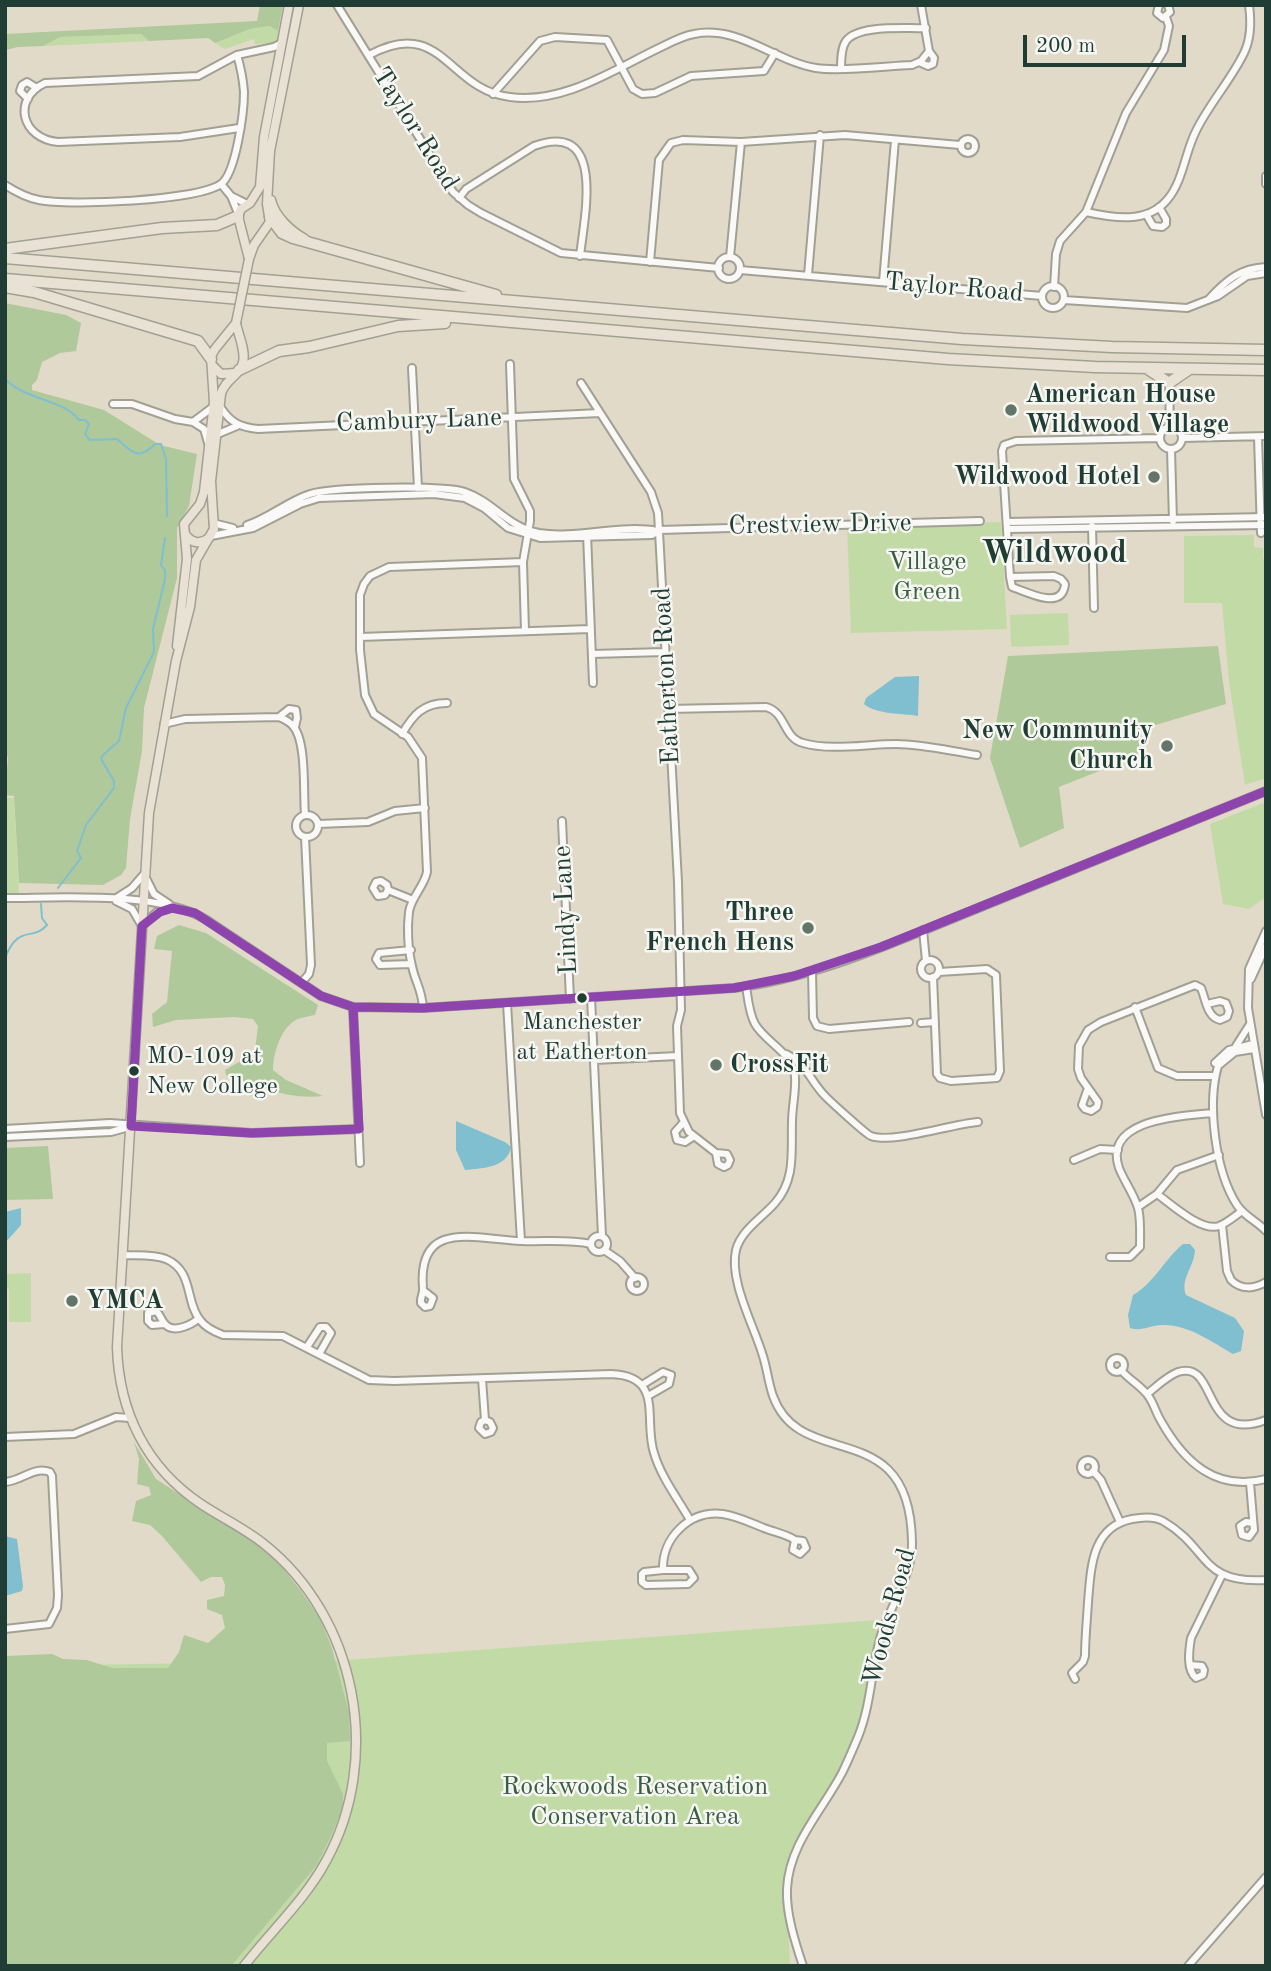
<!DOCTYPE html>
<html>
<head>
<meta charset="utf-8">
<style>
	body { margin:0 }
	#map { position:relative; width:1271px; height:1971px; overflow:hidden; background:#e2dac8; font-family:"Old Standard TT",serif }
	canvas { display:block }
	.frame { position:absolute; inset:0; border:7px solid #1f3d34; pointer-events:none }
	.scale { position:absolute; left:1023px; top:35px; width:163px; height:32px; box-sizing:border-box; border:4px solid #1f3d34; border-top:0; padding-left:9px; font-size:21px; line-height:24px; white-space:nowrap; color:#1f3d34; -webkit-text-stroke:5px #f6f6f2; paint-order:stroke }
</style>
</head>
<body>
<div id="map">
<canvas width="1271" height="1971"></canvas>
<div class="frame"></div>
<div class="scale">200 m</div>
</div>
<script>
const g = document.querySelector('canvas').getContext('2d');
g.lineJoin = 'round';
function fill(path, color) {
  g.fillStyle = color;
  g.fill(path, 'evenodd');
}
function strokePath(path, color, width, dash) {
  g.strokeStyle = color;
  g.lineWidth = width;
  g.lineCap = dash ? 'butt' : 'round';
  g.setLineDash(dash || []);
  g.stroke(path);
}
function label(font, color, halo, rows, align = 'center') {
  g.font = font + ' "Old Standard TT",serif';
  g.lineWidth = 5;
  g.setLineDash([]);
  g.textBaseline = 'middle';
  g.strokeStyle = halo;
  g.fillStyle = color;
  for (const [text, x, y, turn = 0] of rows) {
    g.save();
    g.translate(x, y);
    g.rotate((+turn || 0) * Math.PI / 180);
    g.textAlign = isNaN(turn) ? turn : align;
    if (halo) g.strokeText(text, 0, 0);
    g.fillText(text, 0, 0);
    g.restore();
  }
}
const green = new Path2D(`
	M269,26L278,31V40L274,43L255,44L254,39L225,49L215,43L250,29Z
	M141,34L149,41L43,46L59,37Z
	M1001,522L1007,629L851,633L847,526Z
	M1254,535V547L1263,548V559H1266V778L1245,785L1229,682L1222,603H1184V536Z
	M1068,613L1069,645L1011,647L1010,615Z
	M5,798H14L19,893H5Z
	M1266,802V897L1249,909L1223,904L1210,824Z
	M31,1273V1322H9V1289L5,1288V1274Z
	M877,1620L874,1677L841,1774L789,1861L787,1893L790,1966H5V1666L332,1661Z`);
const forest = new Path2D(`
	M260,5H283L278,31L269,26L250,29L215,43L208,38L149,41L141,34L60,37L43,46L18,47L5,50V34L257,21Z
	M5,303L66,315L81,323L76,351L60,353L42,362L37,380L32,385V390L104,410L160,445L197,454L189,506L177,528V578L144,708L142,751L130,819L126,868L121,875L103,885L19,883L14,796L5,795L8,758L5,750Z
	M1218,646L1226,704L1142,729L1137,756L1059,787L1064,828L1020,848L990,758L1008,656Z
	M179,925L206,933L318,1005L315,1015C310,1016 303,1017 298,1019C281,1026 273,1054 273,1070L286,1080L323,1096C288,1100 259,1087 226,1075L225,1070L239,1062L248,1061L253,1057L255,1050L258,1026L253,1019L234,1017L176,1020L153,1027L152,1014L167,1002L172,951L154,949L157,936Z
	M48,1146L53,1199L5,1200V1148Z
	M134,1442L156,1479L256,1544L278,1562L301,1591L320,1618L332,1648L349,1713L350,1741L327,1743V1761L343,1794V1809L329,1840L316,1866L231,1966H5V1656L52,1654L63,1659L87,1660L112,1668H168L179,1652L184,1635L208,1643L225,1628L222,1615L207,1609V1600L224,1596L225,1585L222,1577H211L201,1582L162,1536L150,1525L132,1521L136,1501L151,1495L149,1487L137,1484L139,1459Z`);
const water = new Path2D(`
	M919,676L918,716C902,713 877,715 864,704L866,698L895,677Z
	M456,1121L505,1142L511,1147C507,1168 483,1168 465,1170L456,1150Z
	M21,1208V1225L5,1243V1212Z
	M1183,1244H1190L1195,1250C1194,1268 1180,1278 1186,1295L1235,1318L1244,1331L1241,1351L1233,1354C1212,1342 1188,1324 1162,1325C1151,1325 1141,1332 1130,1328L1128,1315L1133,1295C1154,1283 1164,1260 1183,1244Z
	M5,1536L17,1539L23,1586L22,1591L5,1596Z`);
const stream = new Path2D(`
	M5,379C25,400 65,400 79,420H85L89,424L85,434L90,440L117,439C132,451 137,462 155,444H161L166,459L167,516
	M58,888L81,858L77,851L86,825L114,788V781L101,759L103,755L119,741L126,708L154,652L153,629L165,579V570L161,565L165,538
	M5,958C19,923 32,942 47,925L42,918L41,904`);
const minor = new Path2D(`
	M337,5L453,192L468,205L481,213L561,253L719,268
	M1159,5L1157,13L1163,18L1170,12L1168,5
	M369,55C442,15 448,90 510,97C562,104 610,72 655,50C668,44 681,36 694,34C739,25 774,61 816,68C840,72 886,66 912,65L921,61L929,51L921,5
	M919,62L928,66L933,64L934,58L929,51
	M841,68C841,60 841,48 846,41C858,24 907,29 926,28
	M493,94L540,41L555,37L607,40L633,89L642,94L655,93L691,76L764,71L775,53
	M28,99L20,91L22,85L27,82L37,88
	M239,128L180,137L58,142C22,139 11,99 45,83L198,76L237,55L274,47L282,43
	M961 146a7 7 0 1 1 14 0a7 7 0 1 1-14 0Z
	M1266,176V184
	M221,184L231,196L238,213
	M5,185C16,192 27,198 39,200C69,206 197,201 221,184C236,173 244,112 244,92C243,79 241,68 237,55
	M231,196L247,204
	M459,198L466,189L534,146C607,119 584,218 580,256
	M1086,212C1113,218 1147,224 1167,200C1183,182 1185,152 1196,131C1209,104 1231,80 1244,53C1251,39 1251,20 1249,5
	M1146,214L1153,226L1162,227L1166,224V219L1159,207
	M730,257L741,142
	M718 268a11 11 0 1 1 22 0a11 11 0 1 1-22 0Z
	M650,262L659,160L671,143L683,140L741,142L845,135L960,145
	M740,270L1042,296
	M808,275L820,135
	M883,282L895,140
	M1042 297a11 11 0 1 1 22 0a11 11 0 1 1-22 0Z
	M1054,287L1056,254L1060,241L1086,212L1126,113L1164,50L1169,26L1166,17
	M1209,299C1226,280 1241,268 1266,267
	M1064,300L1187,308L1218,296L1247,276L1266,273
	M510,364L514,479L530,511V521L523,562L525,631
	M412,368L418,488
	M581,383L651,492L658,513L678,882L681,1010L677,1026L680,1113L689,1132L716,1153L718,1164L724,1167L728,1165L730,1160L727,1154L716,1153
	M1169,383L1170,427
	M113,404H132L175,419L193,422L204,429L208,443
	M221,408C231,423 240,427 258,429L600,413
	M193,422L213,407
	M1160 438a11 11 0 1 1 22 0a11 11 0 1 1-22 0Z
	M218,434L237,426
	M1258,437L1261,533
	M1182,438L1266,436
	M1171,449L1173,521
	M1007,522L1266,517
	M213,523L233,528
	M247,525C269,518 288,501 310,494C333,487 442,485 465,492C494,502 507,527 539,533C576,539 622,524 657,531
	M1092,526L1094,608
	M1007,529L1266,525
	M659,530L980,521
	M587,534L593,683
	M211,536L253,528L300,504L319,498L434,494L465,498L484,508L508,528L540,538L652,535L659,531
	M1054,576L1061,579C1065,584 1066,583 1064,589C1058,609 1025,591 1012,587L1010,577Z
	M1010,577L1002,451L1004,445L1016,441L1160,438
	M360,637L590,629
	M592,654L665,652
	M668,709L766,707C786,712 783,738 803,743C831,751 866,744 896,744C922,744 950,751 977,755
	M279,717L289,709L296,710L297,718L295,727
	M164,724L185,719L279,717C284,719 290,722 293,726C307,741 303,794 305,815
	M402,734C413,715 423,703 447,703
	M296 826a11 11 0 1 1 22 0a11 11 0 1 1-22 0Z
	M562,821L570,999
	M318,824L368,822L395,811L425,808
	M147,880L154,894L169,904
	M388,890L387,885L381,881L376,882L373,888L378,896L385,895L388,890L413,900
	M5,898C61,898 157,891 205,919L321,996L353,1007L423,1008L734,988C815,978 892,943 966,913C1066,873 1166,831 1266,791
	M115,899L132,888L145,873
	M116,901L132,909L142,926L157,912L172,908
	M923,930L926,961
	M1266,931L1249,969L1248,1008L1266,1115
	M411,950L379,953L376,959L380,965L411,964
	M921 969a9 9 0 1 1 18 0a9 9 0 1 1-18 0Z
	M812,971L813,1018L817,1026L829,1029L909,1022
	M933,977L937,1074L940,1078L951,1081L997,1078L1000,1071L996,975L987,969L939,972
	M1251,979L1266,946
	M301,983L309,974L311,965L305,837
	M746,986C748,999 749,1013 755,1024C766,1043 794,1053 795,1077C796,1092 792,1107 792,1122C791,1152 796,1179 775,1203C763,1217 741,1230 736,1250C729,1280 753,1324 762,1353C767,1367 768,1382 773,1396C801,1474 910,1412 912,1542C913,1572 892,1604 882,1632C871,1666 872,1703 858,1737C853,1749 848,1761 842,1773C822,1811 789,1844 787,1889C786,1914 795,1942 803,1966
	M591,997L602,1236
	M507,1003L521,1241
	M353,1007L360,1163
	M1135,1007L1158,1068L1177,1076H1215
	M423,1008C422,989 415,982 412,966C408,950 407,928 409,912C411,897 424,887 427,872L422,758L408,737L374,714L365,695L360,650V595L364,584L370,576L389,567L523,562
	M921,1023L935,1022
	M1236,1046L1250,1024
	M1254,1049L1235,1052L1218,1066C1207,1104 1215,1171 1237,1205C1245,1217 1257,1221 1266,1231
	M786,1054C809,1066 809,1080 826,1097C831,1102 867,1135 871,1136C893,1144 951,1124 978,1122
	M594,1060L678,1056
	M1215,1063L1229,1050L1253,1044
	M1088,1088L1082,1105L1085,1109L1091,1111L1097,1107L1098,1102L1081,1078L1078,1069L1079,1046L1088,1030L1101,1022L1195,985L1201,988C1206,1000 1207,1017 1220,1020L1227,1017L1229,1011L1226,1003L1220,1001L1207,1004
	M683,1123L675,1132L677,1140L685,1142L694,1136
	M5,1129L110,1123L252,1133L359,1129
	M5,1137L111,1132L129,1127
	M1074,1160L1100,1149L1118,1150
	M1157,1194C1171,1204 1201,1232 1219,1226C1227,1223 1235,1216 1242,1211
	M1138,1207L1157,1194L1177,1170L1219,1155
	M1222,1225L1227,1271L1231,1280C1241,1290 1254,1289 1266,1282
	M591 1244a8 8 0 1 1 16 0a8 8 0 1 1-16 0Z
	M604,1250L620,1261L635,1278
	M122,1255C136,1256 153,1254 166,1259C194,1271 185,1302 200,1320C205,1327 215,1332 223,1335L283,1336L369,1380L394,1381L611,1374C665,1376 643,1420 654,1453C661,1477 678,1499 690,1520
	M1110,1257H1130L1140,1247C1140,1235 1141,1219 1138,1208C1134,1194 1124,1181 1119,1168C1102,1118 1184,1116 1213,1113
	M630 1284a7 7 0 1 1 14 0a7 7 0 1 1-14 0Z
	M424,1291L433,1298L430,1306L425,1307L421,1303C420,1297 424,1293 423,1288C417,1217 478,1240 521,1241C545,1242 568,1239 591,1244
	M164,1324L152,1325L148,1321V1313L156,1311C161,1315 161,1321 166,1325C174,1333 191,1325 198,1319
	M307,1347L320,1327H326L331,1333L319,1354
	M1110 1365a7 7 0 1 1 14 0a7 7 0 1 1-14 0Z
	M1121,1370C1129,1380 1142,1386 1149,1397C1154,1404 1156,1413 1161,1421C1184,1462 1216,1492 1266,1479
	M482,1379L485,1420L481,1422L479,1428L485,1434L491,1432L493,1428L490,1422L485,1420
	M642,1385L663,1372L671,1375L669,1384L648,1396
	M1147,1394C1156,1387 1167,1376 1178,1372C1219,1359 1200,1445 1266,1420
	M5,1437L74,1434L116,1417L130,1418
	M1081 1467a7 7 0 1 1 14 0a7 7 0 1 1-14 0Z
	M1093,1471L1101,1480L1120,1522
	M5,1482C22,1481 33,1466 50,1472L52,1476L58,1595L57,1608L49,1624L5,1629
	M1250,1483L1254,1530L1249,1537L1242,1535L1240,1526L1246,1522L1253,1523
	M663,1570L644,1572L642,1574V1582L646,1585L688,1584L694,1578L689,1570H663C662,1538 689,1510 723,1514C737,1516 751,1523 764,1528C774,1532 786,1534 795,1540L803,1541L806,1548L800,1554L793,1550L795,1540
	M1190,1665L1202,1666L1204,1670L1203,1675L1196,1678C1186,1670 1189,1650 1191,1638L1222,1575
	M1075,1679L1072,1673L1083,1662L1085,1656C1085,1638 1087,1620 1088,1602C1091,1569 1091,1527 1132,1519C1142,1517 1154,1516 1163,1521C1210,1548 1199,1584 1266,1580
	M1188,1966L1266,1877`);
const major = new Path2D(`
	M271,200C275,217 291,231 305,239
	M249,259L238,216L241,209L250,203L260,187L264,137L289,5
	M249,259L254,245L270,222L267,204L270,151L299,5
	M236,323C238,334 246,351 243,362C241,375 224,380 221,394L211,481L214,529L196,560L190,607L176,661L149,813L117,1347C119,1412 146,1467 201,1504C222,1518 244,1528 264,1544C357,1618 383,1758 326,1861C305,1900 271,1931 244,1966
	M212,365L221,374L235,373
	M185,534C191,543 200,545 209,538
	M177,646L187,559L184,524L200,504L204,492L214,402L211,356L215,349L236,323`);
const highway = new Path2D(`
	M270,217L282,233L293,238L496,295
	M5,249L162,228L217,225L238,216
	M5,258L962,339L1112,347L1266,350
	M5,279L948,359L1095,367L1266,370
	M5,287L34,292L198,341L211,359
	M1148,369L1169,383L1188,370
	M239,370L279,351L309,347L398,326L445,323`);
const majorBridge = new Path2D(`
	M236,323L249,259`);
const bus1 = new Path2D(`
	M172,908L195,913L321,996L353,1007L359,1129L252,1133L131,1126L142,926L160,912Z
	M353,1007L423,1008L734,988L794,976L881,947L1266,791`);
const markers = [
	[1011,410,7,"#637468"],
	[1154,477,7,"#637468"],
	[1167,746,7,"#637468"],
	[808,928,7,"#637468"],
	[582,998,6,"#1f3d34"],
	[716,1065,7,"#637468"],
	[134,1071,6,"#1f3d34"],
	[72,1301,7,"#637468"]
];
const busNames = [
	["Manchester",582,1023],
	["at Eatherton",582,1053],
	["MO-109 at",147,1057,"left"],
	["New College",147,1087,"left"]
];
const streetNames = [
	["Taylor Road",415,129,58],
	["Taylor Road",954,288,5],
	["Cambury Lane",419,421,-2],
	["Crestview Drive",820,525,-1],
	["Eatherton Road",667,676,-93],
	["Lindy Lane",566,910,-93],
	["Woods Road",890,1617,-75]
];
const poiNames = [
	["American House",1025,395],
	["Wildwood Village",1025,425],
	["Wildwood Hotel",1140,477,"right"],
	["New Community",1153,731,"right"],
	["Church",1153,761,"right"],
	["Three",794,913,"right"],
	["French Hens",794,943,"right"],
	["CrossFit",730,1065],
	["YMCA",86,1301]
];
const parkNames = [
	["Village",927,562],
	["Green",927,592],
	["Rockwoods Reservation",635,1787],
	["Conservation Area",635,1817]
];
const districtNames = [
	["Wildwood",1054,553]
];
fill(green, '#c2dba6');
fill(forest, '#afc99b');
fill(water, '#7fbfd0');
strokePath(stream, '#7fbfd0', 2);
strokePath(minor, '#a1a094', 10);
strokePath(major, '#a1a094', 11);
strokePath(highway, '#a1a094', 13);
strokePath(minor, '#fbf9f7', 6);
strokePath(major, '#eae1d5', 8);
strokePath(highway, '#eae1d5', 10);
strokePath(majorBridge, '#a1a094', 11, []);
strokePath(majorBridge, '#eae1d5', 8);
strokePath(bus1, '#8e44ad', 9);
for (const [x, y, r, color] of markers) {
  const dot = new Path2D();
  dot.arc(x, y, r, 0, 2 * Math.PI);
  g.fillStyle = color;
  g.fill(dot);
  strokePath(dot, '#f6f6f2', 2.5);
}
label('24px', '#1f3d34', '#f6f6f2', busNames);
label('26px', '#1f3d34', '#f6f6f2', streetNames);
label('bold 26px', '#1f3d34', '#f6f6f2', poiNames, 'left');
label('26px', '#3a5d45', '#f6f6f2', parkNames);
label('bold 33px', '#1f3d34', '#f6f6f2', districtNames);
</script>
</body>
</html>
